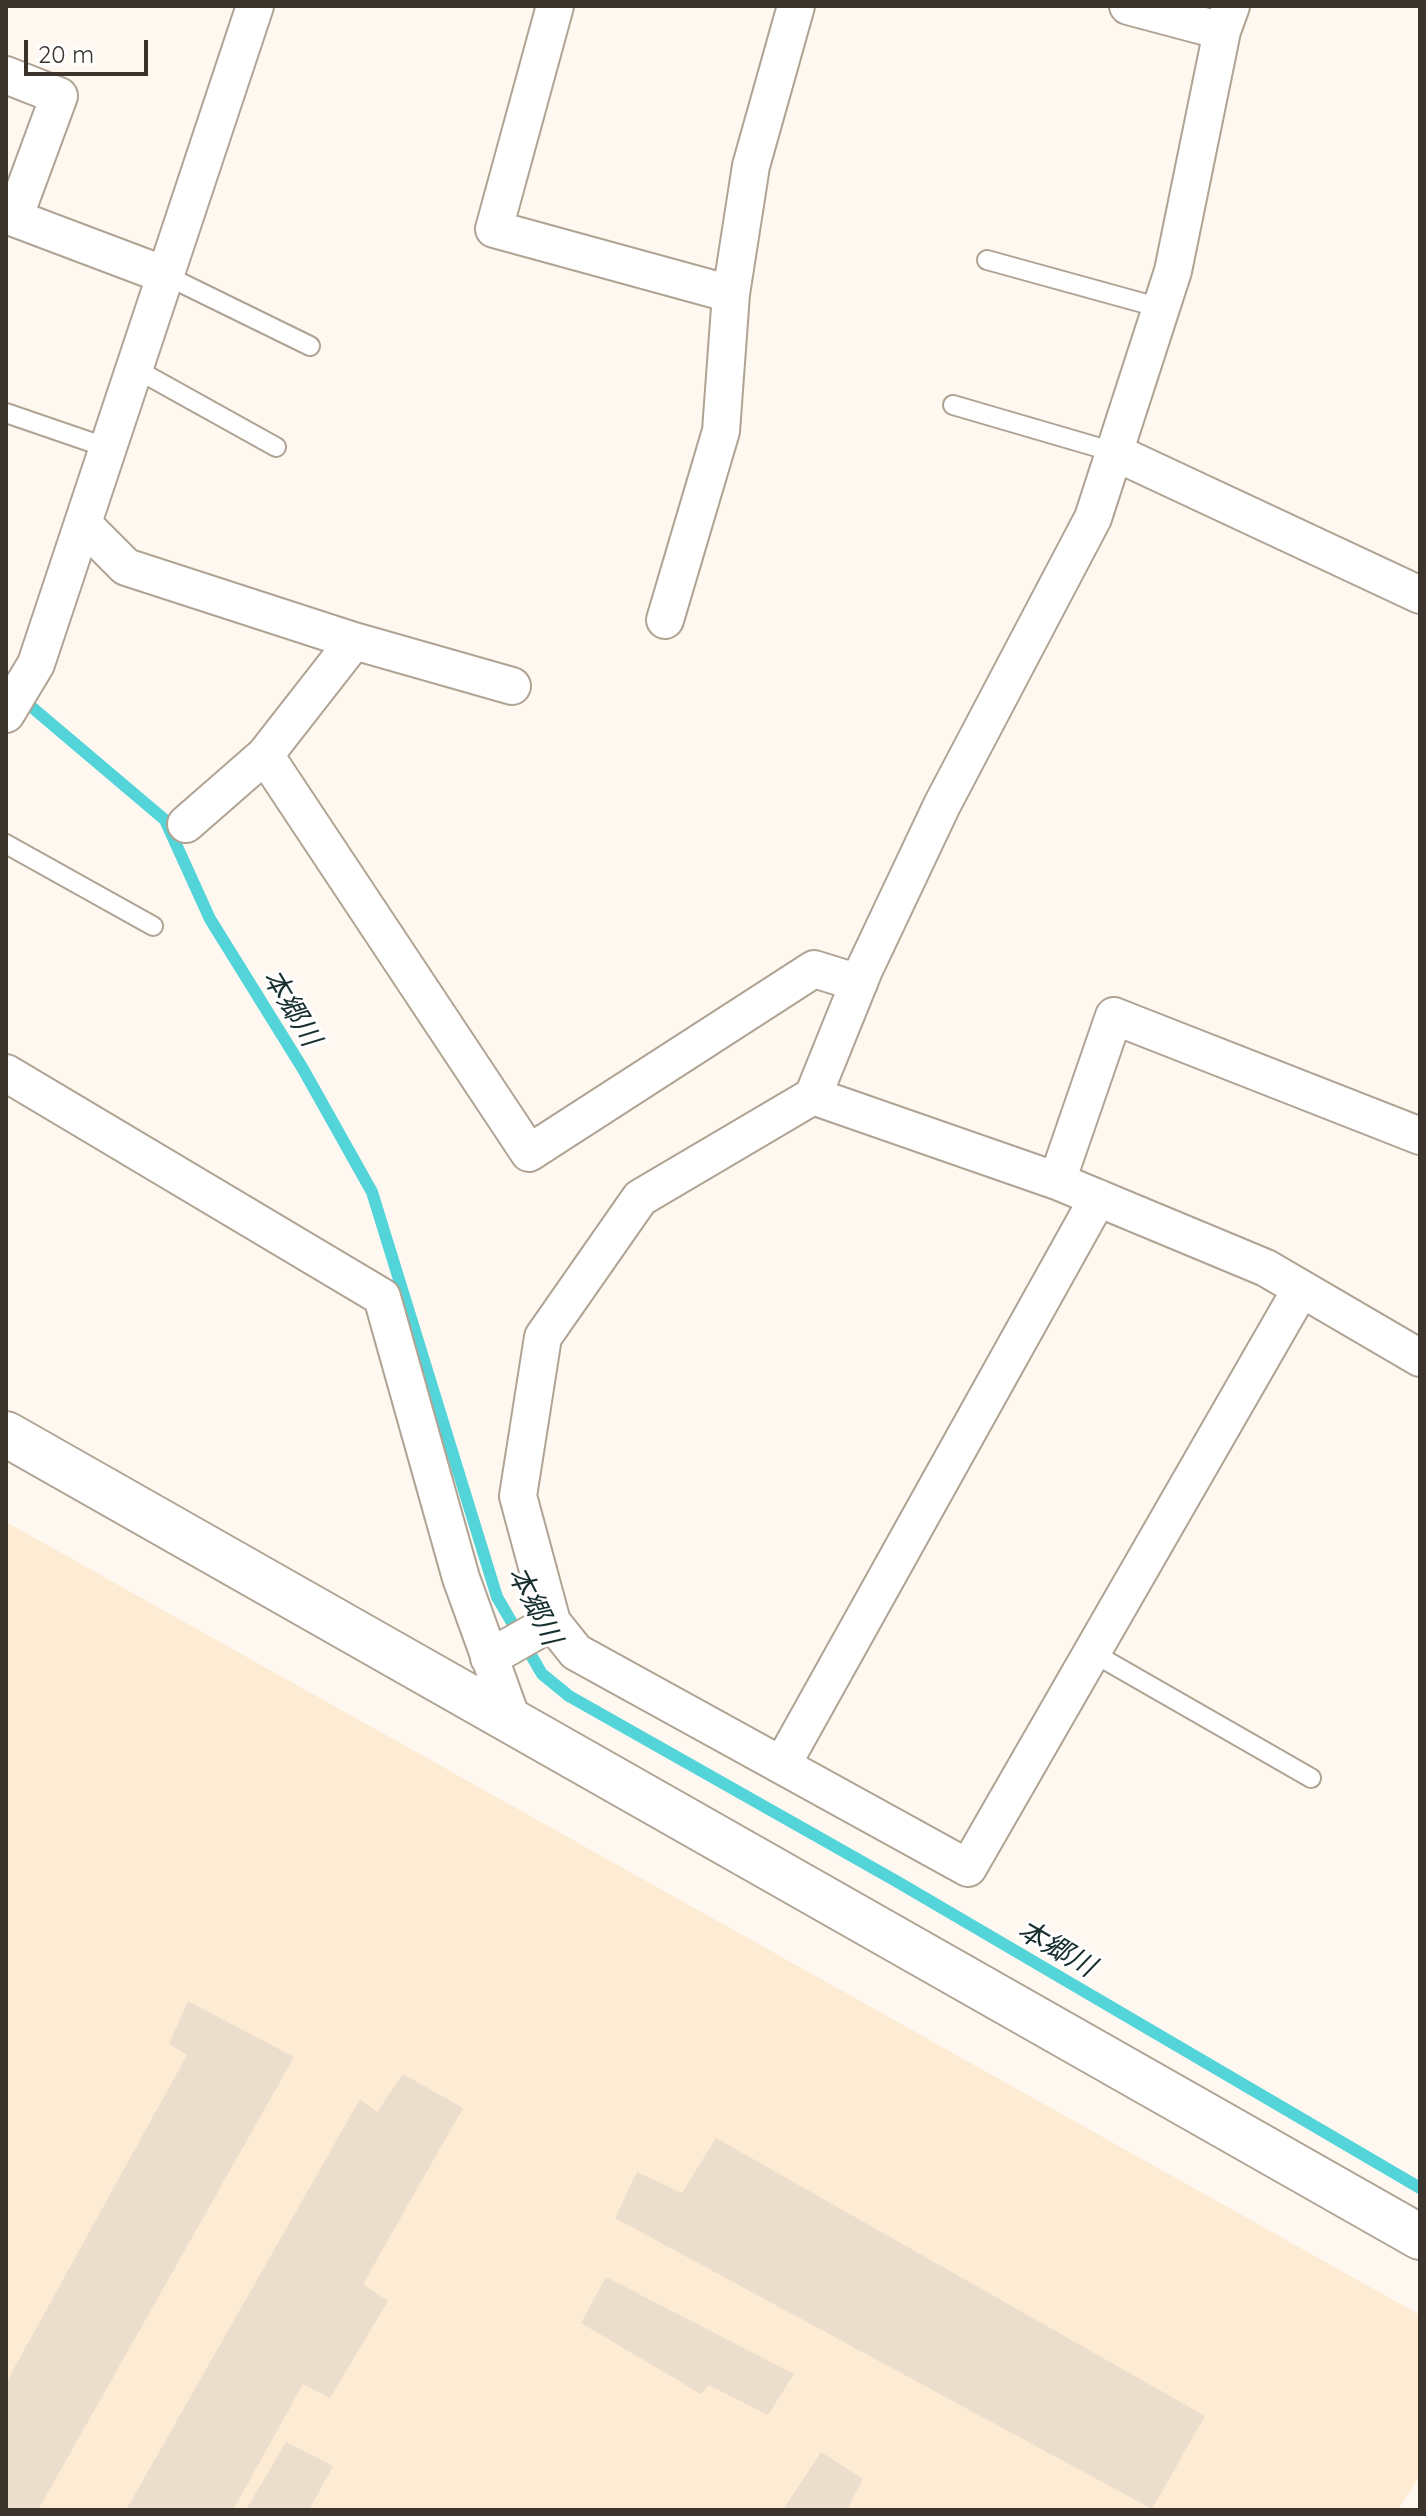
<!DOCTYPE html>
<html>
<head>
<meta charset="utf-8">
<style>
	body { margin:0 }
	#map { position:relative; width:1426px; height:2516px; overflow:hidden; background:#fef8f1; font-family:Quicksand,sans-serif }
	canvas { display:block }
	.frame { position:absolute; inset:0; border:8px solid #3a342d; pointer-events:none }
	.scale { position:absolute; left:24px; top:40px; width:124px; height:36px; box-sizing:border-box; border:4px solid #3a342d; border-top:0; padding-left:10px; font-size:24px; line-height:28px; white-space:nowrap; color:#3a342d; -webkit-text-stroke:6px #fff; paint-order:stroke }
</style>
</head>
<body>
<div id="map">
<canvas width="1426" height="2516"></canvas>
<div class="frame"></div>
<div class="scale">20 m</div>
</div>
<script>
const g = document.querySelector('canvas').getContext('2d');
g.lineJoin = 'round';
function fill(path, color) {
  g.fillStyle = color;
  g.fill(path, 'evenodd');
}
function strokePath(path, color, width, dash) {
  g.strokeStyle = color;
  g.lineWidth = width;
  g.lineCap = dash ? 'butt' : 'round';
  g.setLineDash(dash || []);
  g.stroke(path);
}
function label(font, color, halo, rows, align = 'center') {
  g.font = font + ' Quicksand,"Noto Sans JP",sans-serif';
  g.lineWidth = 6;
  g.setLineDash([]);
  g.textBaseline = 'middle';
  g.strokeStyle = halo;
  g.fillStyle = color;
  for (const [text, x, y, turn = 0] of rows) {
    g.save();
    g.translate(x, y);
    g.rotate((+turn || 0) * Math.PI / 180);
    g.textAlign = isNaN(turn) ? turn : align;
    if (halo) g.strokeText(text, 0, 0);
    g.fillText(text, 0, 0);
    g.restore();
  }
}
const built = new Path2D(`
	M6,1522L1420,2315V2476L1398,2510H6Z`);
const stream = new Path2D(`
	M21,698L165,820L210,919L303,1069L372,1192L497,1597L542,1674L569,1696L896,1881L1420,2188`);
const building = new Path2D(`
	M188,2001L294,2057L38,2510H6V2383L187,2055L169,2044Z
	M403,2074L463,2108L363,2284L388,2301L330,2398L303,2384L233,2510H126L360,2099L377,2112Z
	M716,2138L1205,2416L1152,2509L615,2218L637,2172L682,2193Z
	M606,2277L794,2374L768,2415L709,2385L701,2394L581,2323Z
	M286,2442L333,2466L309,2510H246Z
	M821,2452L863,2479L847,2510H783Z`);
const lane = new Path2D(`
	M987,260L1161,308
	M165,275L310,346
	M134,368L276,447
	M953,405L1114,452
	M6,413L108,448
	M6,844L153,926
	M1093,1653L1311,1778`);
const street = new Path2D(`
	M555,6L494,229L731,294
	M1128,6L1222,31
	M1231,6L1222,31L1173,271L1093,518L942,805L864,970L813,1096L640,1198L543,1337L518,1496L552,1622L576,1652L968,1868L1301,1289
	M6,75L59,96L14,218L165,275
	M1114,452L1420,595
	M83,524L126,567L354,641L512,686
	M665,620L721,431L731,294L751,166L796,6
	M6,714L36,664L255,6
	M265,755L529,1153L814,969L859,983
	M186,824L265,755L354,641
	M6,1073L382,1297L461,1578L513,1722
	M813,1096L1057,1181L1266,1268L1420,1358
	M1057,1181L1114,1016L1420,1136
	M489,1658L552,1622
	M782,1765L1098,1198`);
const secondary = new Path2D(`
	M6,1434L1420,2237`);
const waterNames = [
	["本郷川",291,1008,59],
	["本郷川",534,1606,63],
	["本郷川",1056,1949,30]
];
fill(built, '#feebd3');
strokePath(stream, '#53d4d9', 12);
fill(building, '#ecdecd');
strokePath(lane, '#b0a393', 22);
strokePath(street, '#b0a393', 40);
strokePath(secondary, '#b0a393', 48);
strokePath(lane, '#fff', 18);
strokePath(street, '#fff', 36);
strokePath(secondary, '#fff', 44);
label('italic 28px', '#182f30', '#fff', waterNames);
</script>
</body>
</html>
